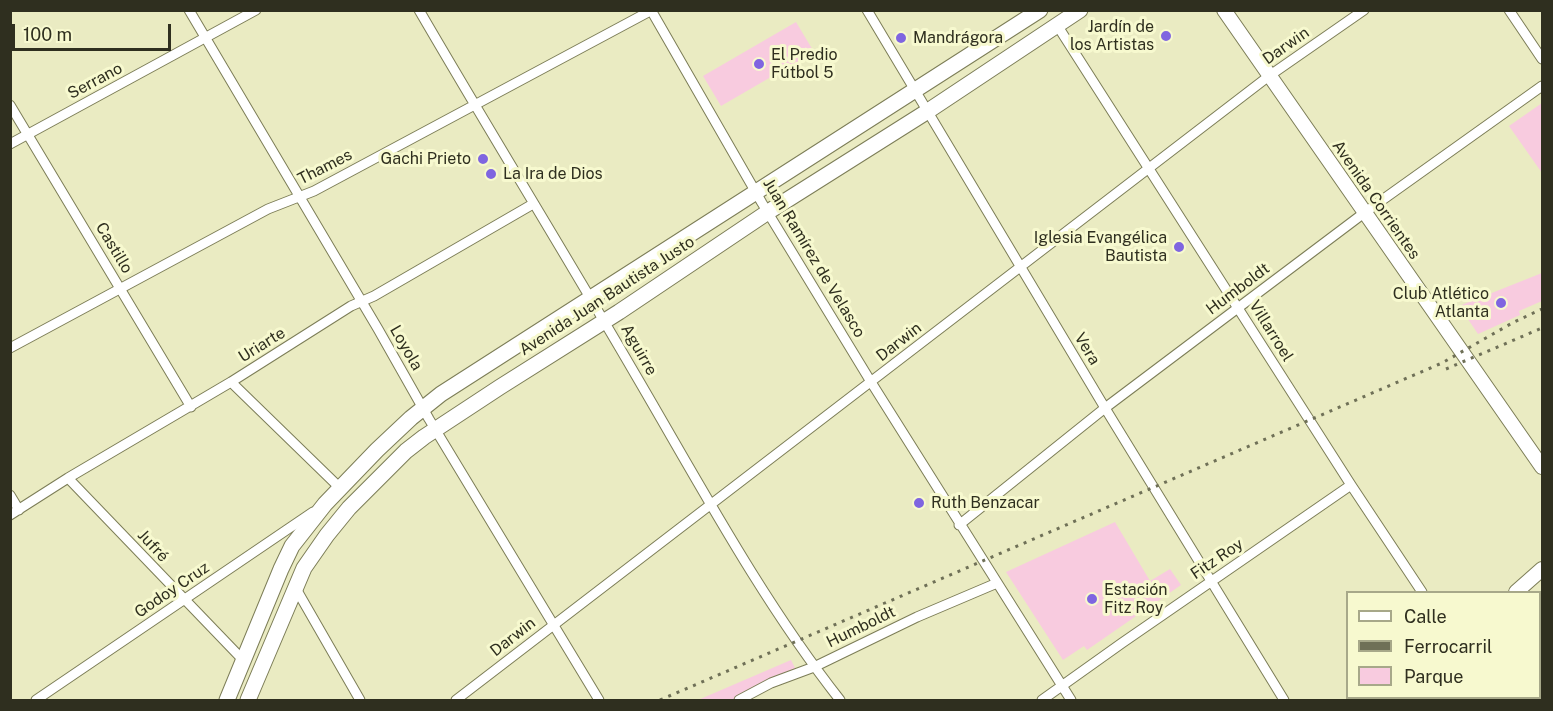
<!DOCTYPE html>
<html>
<head>
<meta charset="utf-8">
<style>
	body { margin:0 }
	#map { position:relative; width:1553px; height:711px; overflow:hidden; background:#eaebc2; font-family:"Public Sans",sans-serif }
	canvas { display:block }
	.frame { position:absolute; inset:0; border:12px solid #2f2f1f; pointer-events:none }
	.legend { position:absolute; left:1346px; top:591px; width:195px; height:108px; box-sizing:border-box; background:#f7f9cf; border:2px solid #a7a889; margin:0; padding:8px 10px; list-style:none; font-size:18px; color:#2f2f1f }
	.legend li { display:flex; align-items:center; gap:12px; height:30px }
	.legend b { width:30px; border:2px solid #a7a889 }
	.scale { position:absolute; left:12px; top:24px; width:159px; height:27px; box-sizing:border-box; border:3px solid #2f2f1f; border-top:0; padding-left:8px; font-size:18px; line-height:21px; white-space:nowrap; color:#2f2f1f; -webkit-text-stroke:4px #f7f9cf; paint-order:stroke }
</style>
</head>
<body>
<div id="map">
<canvas width="1553" height="711"></canvas>
<div class="frame"></div>
<ul class="legend">
<li><b style="height:8px;background:#fff"></b>Calle</li>
<li><b style="height:8px;background:#6f7057"></b>Ferrocarril</li>
<li><b style="height:16px;background:#f8cbdf"></b>Parque</li>
</ul>
<div class="scale">100 m</div>
</div>
<script>
const g = document.querySelector('canvas').getContext('2d');
g.lineJoin = 'round';
function fill(path, color) {
  g.fillStyle = color;
  g.fill(path, 'evenodd');
}
function strokePath(path, color, width, dash) {
  g.strokeStyle = color;
  g.lineWidth = width;
  g.lineCap = dash ? 'butt' : 'round';
  g.setLineDash(dash || []);
  g.stroke(path);
}
function label(font, color, halo, rows, align = 'center') {
  g.font = font + ' "Public Sans",sans-serif';
  g.lineWidth = 6;
  g.setLineDash([]);
  g.textBaseline = 'middle';
  g.strokeStyle = halo;
  g.fillStyle = color;
  for (const [text, x, y, turn = 0] of rows) {
    g.save();
    g.translate(x, y);
    g.rotate((+turn || 0) * Math.PI / 180);
    g.textAlign = isNaN(turn) ? turn : align;
    if (halo) g.strokeText(text, 0, 0);
    g.fillText(text, 0, 0);
    g.restore();
  }
}
const green = new Path2D(`
	M796,22L814,52L721,106L703,76Z
	M1542,103V173L1509,126Z
	M1542,273V301L1519,311L1520,315L1478,334L1459,306Z
	M1115,522L1150,581L1170,569L1181,585L1087,650L1084,646L1063,660L1006,572Z
	M791,660L795,668L732,700H698Z`);
const minor = new Path2D(`
	M189,10L378,329L429,419L599,700
	M419,10C490,132 564,252 635,374C699,483 762,601 840,700
	M651,10L762,203L871,382L1071,700
	M867,10L1105,408L1284,700
	M1509,10L1542,59
	M1057,25L1351,485L1422,592
	M10,105L191,407
	M10,144L256,10
	M10,348L268,209L314,191L652,10
	M231,382L340,488
	M68,478L243,660
	M10,495L19,510
	M10,515L68,478L231,382L351,306L374,296L533,204
	M959,525L1105,408L1364,213L1542,86
	M295,587L360,700
	M36,700L313,512
	M456,700L1269,76L1364,10
	M739,700L771,683L814,667L917,617L997,583
	M1042,700L1122,643L1351,485
	M1389,700L1393,698`);
const secondary = new Path2D(`
	M1224,10L1542,467
	M1516,592L1542,569
	M1416,700L1418,698`);
const primary = new Path2D(`
	M227,700L281,569L292,546L325,504L377,450L411,418L441,394L1040,10
	M248,700L304,568L327,535L349,508L406,451L424,437L500,387L619,312L768,212L928,111L1080,10`);
const rail = new Path2D(`
	M1446,369L1542,328
	M660,700L1442,363L1514,322L1542,309`);
const markers = [
	[1166,36,6,"#7f65e0"],
	[901,38,6,"#7f65e0"],
	[759,64,6,"#7f65e0"],
	[483,159,6,"#7f65e0"],
	[491,174,6,"#7f65e0"],
	[1179,247,6,"#7f65e0"],
	[1501,303,6,"#7f65e0"],
	[919,503,6,"#7f65e0"],
	[1092,599,6,"#7f65e0"]
];
const poiNames = [
	["Jardín de",1154,27,"right"],
	["los Artistas",1154,45,"right"],
	["Mandrágora",913,38],
	["El Predio",771,55],
	["Fútbol 5",771,73],
	["Gachi Prieto",471,159,"right"],
	["La Ira de Dios",503,174],
	["Iglesia Evangélica",1167,238,"right"],
	["Bautista",1167,256,"right"],
	["Club Atlético",1489,294,"right"],
	["Atlanta",1489,312,"right"],
	["Ruth Benzacar",931,503],
	["Estación",1104,590],
	["Fitz Roy",1104,608]
];
const streetNames = [
	["Darwin",1286,46,-35],
	["Serrano",95,81,-28],
	["Thames",325,167,-27],
	["Avenida Corrientes",1376,200,55],
	["Castillo",114,248,59],
	["Juan Ramírez de Velasco",814,258,59],
	["Humboldt",1238,289,-37],
	["Avenida Juan Bautista Justo",607,296,-33],
	["Villarroel",1271,331,58],
	["Darwin",899,342,-38],
	["Uriarte",262,345,-32],
	["Loyola",406,348,60],
	["Vera",1087,349,59],
	["Aguirre",639,350,60],
	["Jufré",153,546,47],
	["Fitz Roy",1217,559,-34],
	["Godoy Cruz",172,590,-34],
	["Humboldt",861,627,-26],
	["Darwin",513,637,-38]
];
fill(green, '#f8cbdf');
strokePath(minor, '#7c7d57', 11);
strokePath(secondary, '#7c7d57', 16);
strokePath(primary, '#7c7d57', 17);
strokePath(minor, '#fff', 9);
strokePath(secondary, '#fff', 14);
strokePath(primary, '#fff', 15);
strokePath(rail, '#6f7057', 3, [3, 6]);
for (const [x, y, r, color] of markers) {
  const dot = new Path2D();
  dot.arc(x, y, r, 0, 2 * Math.PI);
  g.fillStyle = color;
  g.fill(dot);
  strokePath(dot, '#f7f9cf', 2);
}
label('16px', '#2f2f1f', '#f7f9cf', poiNames, 'left');
label('16px', '#2f2f1f', '#f7f9cf', streetNames);
</script>
</body>
</html>
